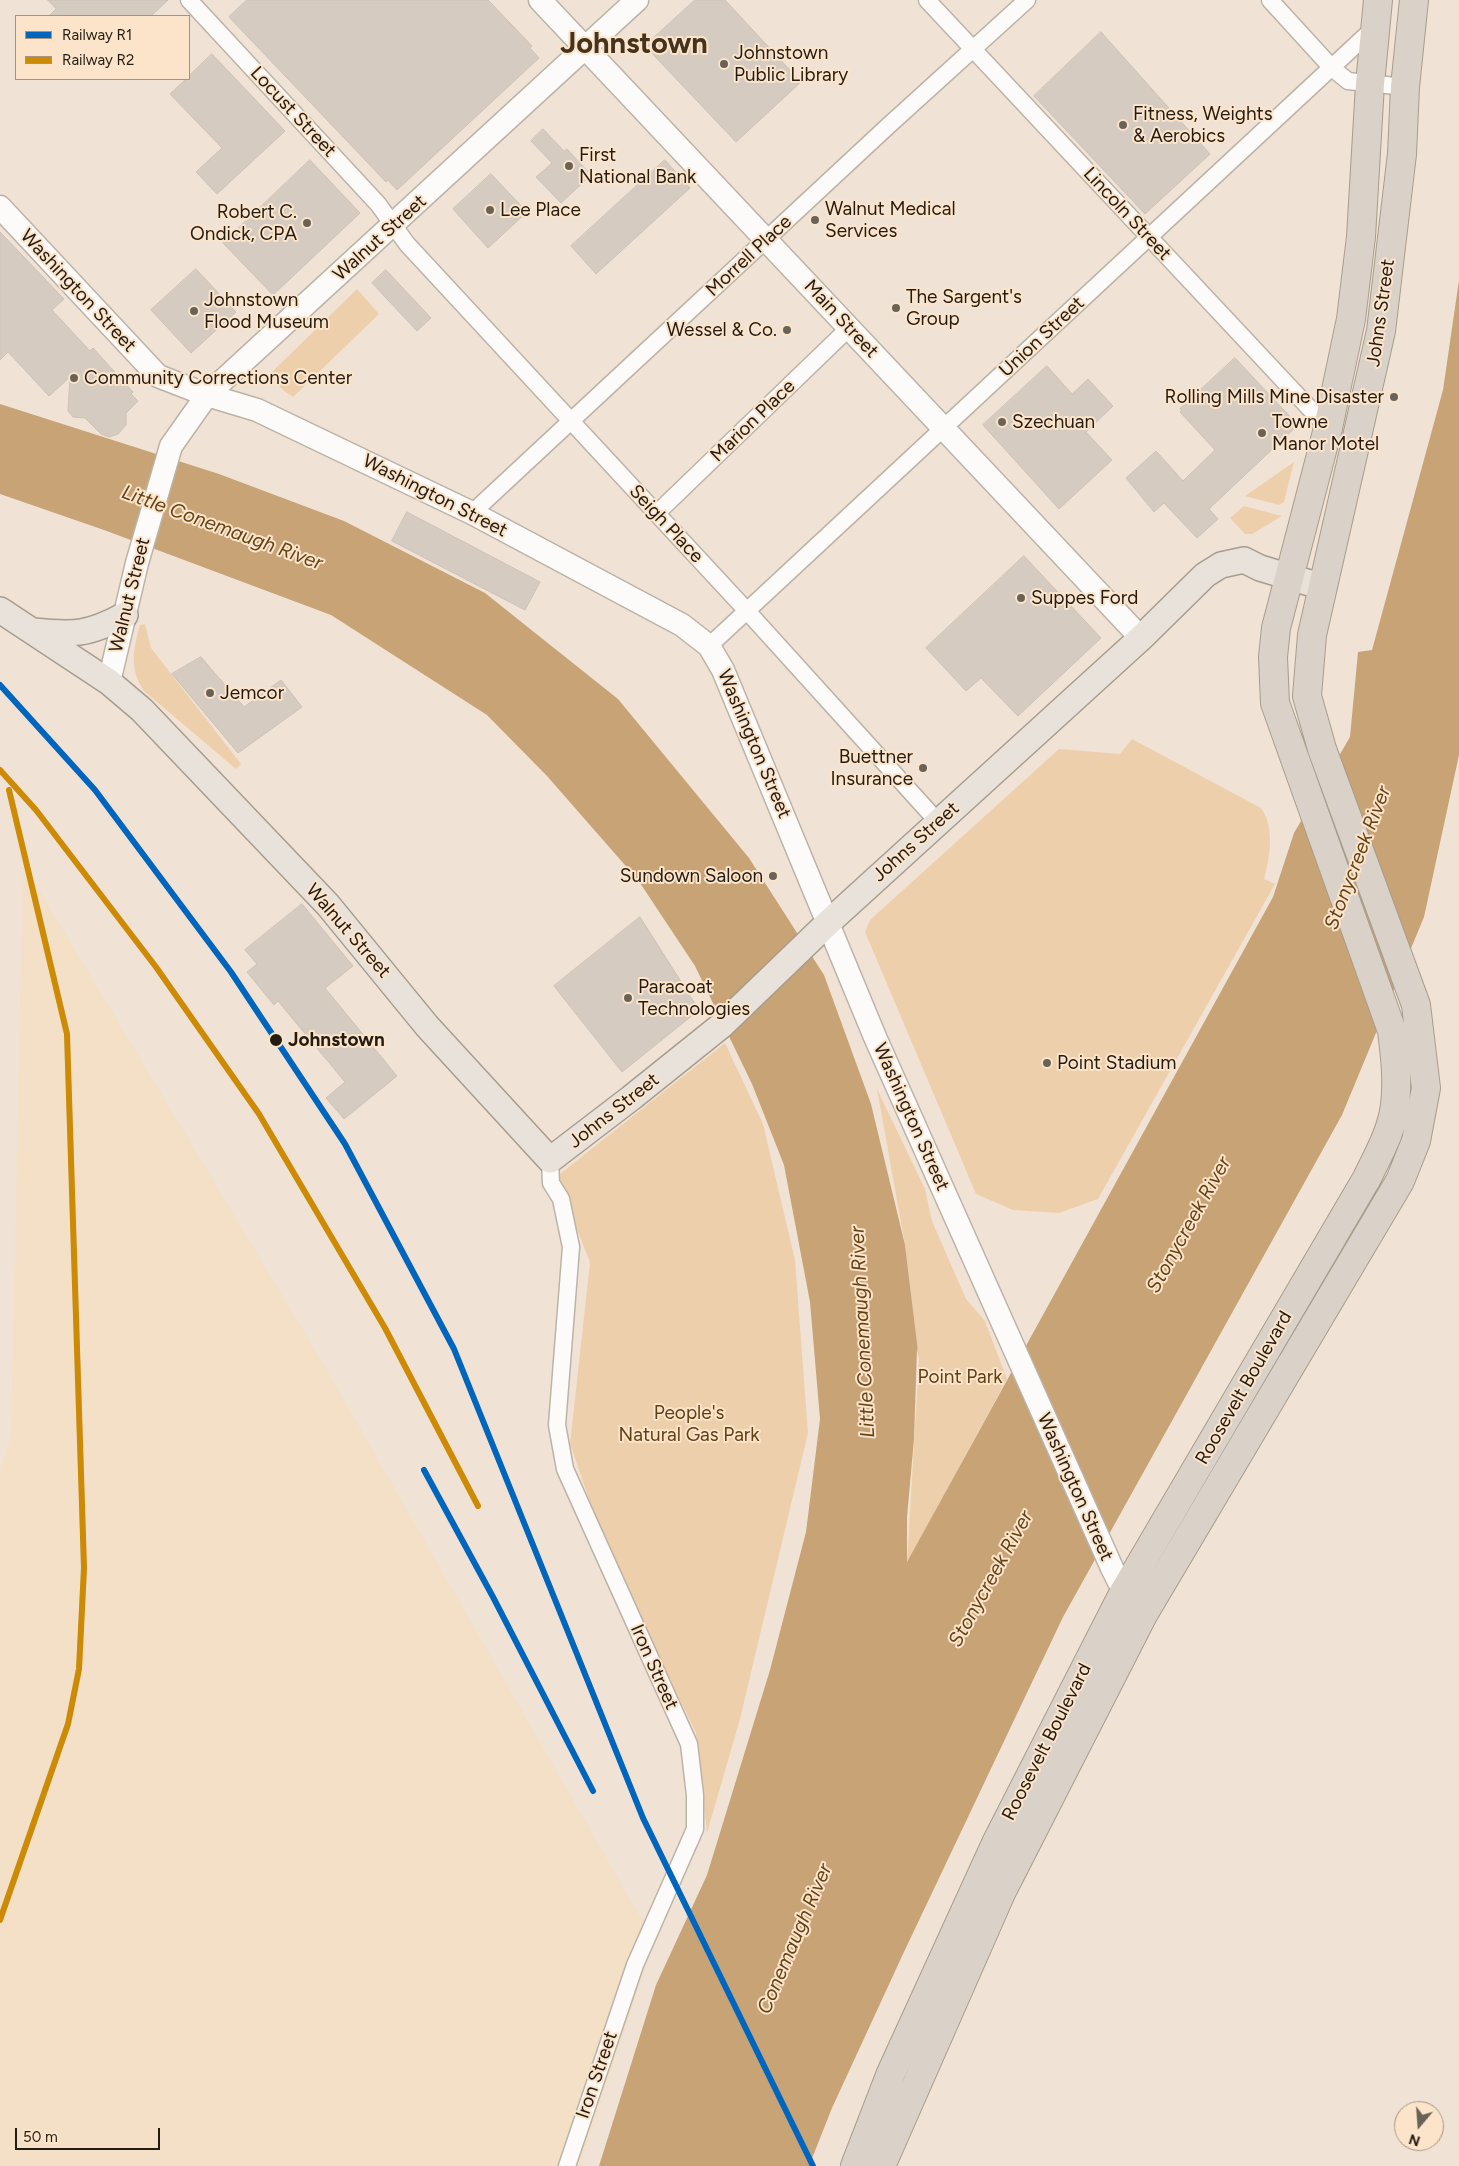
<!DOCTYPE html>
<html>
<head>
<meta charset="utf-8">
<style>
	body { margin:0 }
	#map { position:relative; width:1459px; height:2166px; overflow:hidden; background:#f0e3d5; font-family:Figtree,sans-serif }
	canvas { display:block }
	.legend { position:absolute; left:15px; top:15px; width:175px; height:65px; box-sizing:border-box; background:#fbe4ca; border:1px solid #a59481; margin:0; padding:6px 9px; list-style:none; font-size:15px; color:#241c13 }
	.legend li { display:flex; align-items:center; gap:10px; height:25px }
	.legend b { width:25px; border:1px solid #a59481 }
	.north { position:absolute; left:1394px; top:2101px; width:50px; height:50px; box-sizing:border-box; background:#fbe4ca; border:1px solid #a59481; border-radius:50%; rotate:198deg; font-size:14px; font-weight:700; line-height:20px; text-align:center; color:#241c13 }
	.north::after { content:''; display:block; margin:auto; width:18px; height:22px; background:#6b6257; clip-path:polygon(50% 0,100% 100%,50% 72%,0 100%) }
	.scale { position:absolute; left:15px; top:2128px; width:145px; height:22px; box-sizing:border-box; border:2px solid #241c13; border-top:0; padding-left:6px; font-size:15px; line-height:18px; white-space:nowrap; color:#241c13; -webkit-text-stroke:4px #fbe4ca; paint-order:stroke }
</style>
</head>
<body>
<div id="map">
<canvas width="1459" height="2166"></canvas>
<ul class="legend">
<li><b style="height:6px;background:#0065bd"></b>Railway R1</li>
<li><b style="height:6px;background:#cd8a04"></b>Railway R2</li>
</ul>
<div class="north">N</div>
<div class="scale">50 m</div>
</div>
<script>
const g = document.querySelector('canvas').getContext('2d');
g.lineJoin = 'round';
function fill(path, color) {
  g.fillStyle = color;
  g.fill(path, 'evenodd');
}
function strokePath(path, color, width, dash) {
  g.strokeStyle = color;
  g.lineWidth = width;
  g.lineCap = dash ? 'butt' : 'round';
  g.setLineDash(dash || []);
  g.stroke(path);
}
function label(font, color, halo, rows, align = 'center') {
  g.font = font + ' Figtree,sans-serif';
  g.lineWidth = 4;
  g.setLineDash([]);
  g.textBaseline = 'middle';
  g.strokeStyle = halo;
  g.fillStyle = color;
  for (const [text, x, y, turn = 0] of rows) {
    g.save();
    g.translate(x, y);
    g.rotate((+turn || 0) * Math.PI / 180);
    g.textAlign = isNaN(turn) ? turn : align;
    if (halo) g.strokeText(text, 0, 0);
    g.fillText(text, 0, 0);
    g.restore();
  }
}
const built = new Path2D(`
	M23,863L324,1365L654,1941L580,2166H0V1470L11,1437Z`);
const green = new Path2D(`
	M357,289L379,314L293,397C282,390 276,385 272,372Z
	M1294,462L1284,502L1279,505L1245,496Z
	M1244,506L1282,516L1252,534H1245L1230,518Z
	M145,624L151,648L241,764L236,769L144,691C129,669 133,649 140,625Z
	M1132,739L1261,808C1275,827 1270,858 1264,879L1275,884L1098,1199L1059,1213L1013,1210L976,1194L865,932L870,920L1059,749L1120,754Z
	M725,1043L763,1124L795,1260L808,1433L740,1719L707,1833L696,1733L606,1548L570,1444L590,1262L556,1177Z
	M877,1089L925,1189L932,1221L966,1299L985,1321L1007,1379L907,1563L919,1359L905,1245Z`);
const water = new Path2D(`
	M1459,280V755L1424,917L1342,1115L1063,1617L903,1954L832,2108L809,2166H599L656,1985L707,1875L770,1670L806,1532L820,1419L810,1302L784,1165L752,1084L695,966L638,880L547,776L487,715L331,615L104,530L0,494V404L219,474L344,521L485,593L618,699L749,858L824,975L871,1104L905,1245L919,1359L917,1348L914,1439L907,1517V1562L1273,897L1294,833L1350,737L1358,652L1372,650L1443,390Z`);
const building = new Path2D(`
	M48,0H168L151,16H49L56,9Z
	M247,0H488L532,46L530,48L539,58L397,190L388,180L386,182L229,17Z
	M695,0H725L801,82L736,142L645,46Z
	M1101,32L1210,154L1145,214L1034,96Z
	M212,54L285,131L217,194L196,172L222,148L170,94L186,79H189V76Z
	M543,129L564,151L567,149L591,175L561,203L536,177L552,163L531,141Z
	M310,160L360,213L273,295L223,243Z
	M665,160L690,188L596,274L571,246Z
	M491,174L527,212L488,248L453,209Z
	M0,232L64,299L52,310L90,351L93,348L133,392L131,394L138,401L126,413V425L118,434L109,437L101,434L85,418L73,417L68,411L70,377L49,396L8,352L0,360Z
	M196,269L236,312L191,353L151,310Z
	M386,270L431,318L417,331L372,283Z
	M1235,358L1298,425L1209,509L1218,519L1197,538L1164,503L1154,512L1126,478L1156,451L1183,481L1215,450L1180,412L1182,410L1180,409Z
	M1047,366L1072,394L1088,379L1113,406L1086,432L1112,460L1059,509L983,425Z
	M407,512L540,582L525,610L392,541Z
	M1024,556L1101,638L1018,716L981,678L966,691L926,648Z
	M201,657L244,707L281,680L302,707L238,753L172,674Z
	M302,904L353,966L325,988L397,1076L344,1119L326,1098L345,1082L278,1001L274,1005L247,972L257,964L245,950Z
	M640,917L699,1010L622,1072L554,986Z`);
const street = new Path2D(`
	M189,0L378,204L407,244L747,611L938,822
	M927,0L1328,428
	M1270,0L1332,68L1348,81L1405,87
	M472,513L887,127L1027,0
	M656,514L849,328
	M709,646L1375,27
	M550,1160L551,1183L561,1199L571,1247L557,1425L565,1469L689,1744L695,1795V1829L635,1965L567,2166`);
const secondary = new Path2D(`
	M540,0L1141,638
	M0,207L158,376L207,395L257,410L472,513L682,625L709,646L723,670L875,1037L1112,1568L1124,1592L1133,1601
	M109,682L137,563L171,446L207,395L637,0`);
const primary = new Path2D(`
	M0,610L109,682L142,710L328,905L427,1026L550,1160L631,1098L722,1025L829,922L1141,638L1205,575L1221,565L1244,560L1260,568L1323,587
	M33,631C74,635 88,635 125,615`);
const highway = new Path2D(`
	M855,2166L891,2073L997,1841L1124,1592L1367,1178C1378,1155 1392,1131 1395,1105C1398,1080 1395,1055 1392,1031L1275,703L1273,657L1276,628L1328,428L1351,319L1361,237L1370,84L1378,0
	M881,2166L1001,1893L1144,1613L1400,1181L1416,1141L1426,1088L1416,1005L1322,749L1307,696L1312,635L1381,331L1402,154L1405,87L1414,0`);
const rail = new Path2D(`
	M0,685L95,790L231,972L345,1144L454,1349L643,1818L813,2166
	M0,1920L68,1724L79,1669L84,1568L67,1034L35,896`);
const rail1 = new Path2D(`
	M0,685L95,790L231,972L345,1144L454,1349L643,1818L813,2166
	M424,1470L493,1597L593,1791`);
const rail2 = new Path2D(`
	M0,770L36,810L156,967L259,1114L385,1328L478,1506
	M0,1920L68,1724L79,1669L84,1568L67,1034L9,790`);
const markers = [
	[724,64,5,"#6b6257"],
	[1123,125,5,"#6b6257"],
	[569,166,5,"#6b6257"],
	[490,210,5,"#6b6257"],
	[815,220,5,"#6b6257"],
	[307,223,5,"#6b6257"],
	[896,308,5,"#6b6257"],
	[194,311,5,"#6b6257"],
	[787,330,5,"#6b6257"],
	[74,378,5,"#6b6257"],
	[1394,397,5,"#6b6257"],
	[1002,422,5,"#6b6257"],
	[1262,433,5,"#6b6257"],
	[1021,598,5,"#6b6257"],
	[210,693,5,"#6b6257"],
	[923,768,5,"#6b6257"],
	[773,876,5,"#6b6257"],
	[628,998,5,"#6b6257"],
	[276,1040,7,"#241c13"],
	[1047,1063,5,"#6b6257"]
];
const poiNames = [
	["Johnstown",734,53],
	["Public Library",734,75],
	["Fitness, Weights",1133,114],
	["& Aerobics",1133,136],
	["First",579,155],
	["National Bank",579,177],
	["Walnut Medical",825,209],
	["Services",825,231],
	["Lee Place",500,210],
	["Robert C.",297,212,"right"],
	["Ondick, CPA",297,234,"right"],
	["The Sargent's",906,297],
	["Group",906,319],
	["Johnstown",204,300],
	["Flood Museum",204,322],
	["Wessel & Co.",777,330,"right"],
	["Community Corrections Center",84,378],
	["Rolling Mills Mine Disaster",1384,397,"right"],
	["Szechuan",1012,422],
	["Towne",1272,422],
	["Manor Motel",1272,444],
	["Suppes Ford",1031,598],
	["Jemcor",220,693],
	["Buettner",913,757,"right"],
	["Insurance",913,779,"right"],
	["Sundown Saloon",763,876,"right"],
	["Paracoat",638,987],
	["Technologies",638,1009],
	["Point Stadium",1057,1063]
];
const streetNames = [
	["Locust Street",293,112,47],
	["Lincoln Street",1127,214,47],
	["Walnut Street",380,238,-42],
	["Morrell Place",749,256,-43],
	["Washington Street",78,291,47],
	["Johns Street",1381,313,-82],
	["Main Street",841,319,47],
	["Union Street",1042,337,-43],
	["Marion Place",753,421,-44],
	["Washington Street",435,496,27],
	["Seigh Place",666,524,47],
	["Walnut Street",130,595,-76],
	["Washington Street",754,744,67],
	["Johns Street",916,842,-42],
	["Walnut Street",348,931,49],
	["Johns Street",614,1111,-38],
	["Washington Street",911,1117,66],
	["Roosevelt Boulevard",1244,1388,-60],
	["Washington Street",1075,1487,66],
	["Iron Street",654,1667,66],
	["Roosevelt Boulevard",1047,1742,-63],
	["Iron Street",597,2075,-71]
];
const stopNames = [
	["Johnstown",288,1040]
];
const parkNames = [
	["Point Park",960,1377],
	["People's",689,1413],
	["Natural Gas Park",689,1435]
];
const waterNames = [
	["Little Conemaugh River",222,528,20],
	["Stonycreek River",1358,858,-69],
	["Stonycreek River",1189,1225,-61],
	["Little Conemaugh River",863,1332,-93],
	["Stonycreek River",991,1579,-61],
	["Conemaugh River",795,1939,-67]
];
const townNames = [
	["Johnstown",634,45]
];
fill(built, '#f4dfc7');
fill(green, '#eecfac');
fill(water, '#c7a376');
fill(building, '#d5cbc0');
strokePath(building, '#ccc1b6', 1);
strokePath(street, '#bcb3a7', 19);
strokePath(secondary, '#bcb3a7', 25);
strokePath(primary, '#a89c8c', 28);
strokePath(highway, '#a89c8c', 30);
strokePath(street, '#fdfbf9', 16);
strokePath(secondary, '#fdfbf9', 22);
strokePath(primary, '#e8e2db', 25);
strokePath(highway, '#dad2c8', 28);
strokePath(rail, '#d1cdc8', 5.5);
strokePath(rail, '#fbe4ca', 4, [11]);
strokePath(rail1, '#0065bd', 6);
strokePath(rail2, '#cd8a04', 6);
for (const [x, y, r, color] of markers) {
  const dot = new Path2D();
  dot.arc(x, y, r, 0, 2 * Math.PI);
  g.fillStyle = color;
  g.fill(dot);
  strokePath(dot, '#fbe4ca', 2);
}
label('19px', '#241c13', '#fbe4ca', poiNames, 'left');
label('19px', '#241c13', '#fbe4ca', streetNames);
label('bold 19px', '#241c13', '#fbe4ca', stopNames, 'left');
label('19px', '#614113', '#fbe4ca', parkNames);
label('italic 20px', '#644417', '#fbe4ca', waterNames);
label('bold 29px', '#45331d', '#fbe4ca', townNames);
</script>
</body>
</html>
